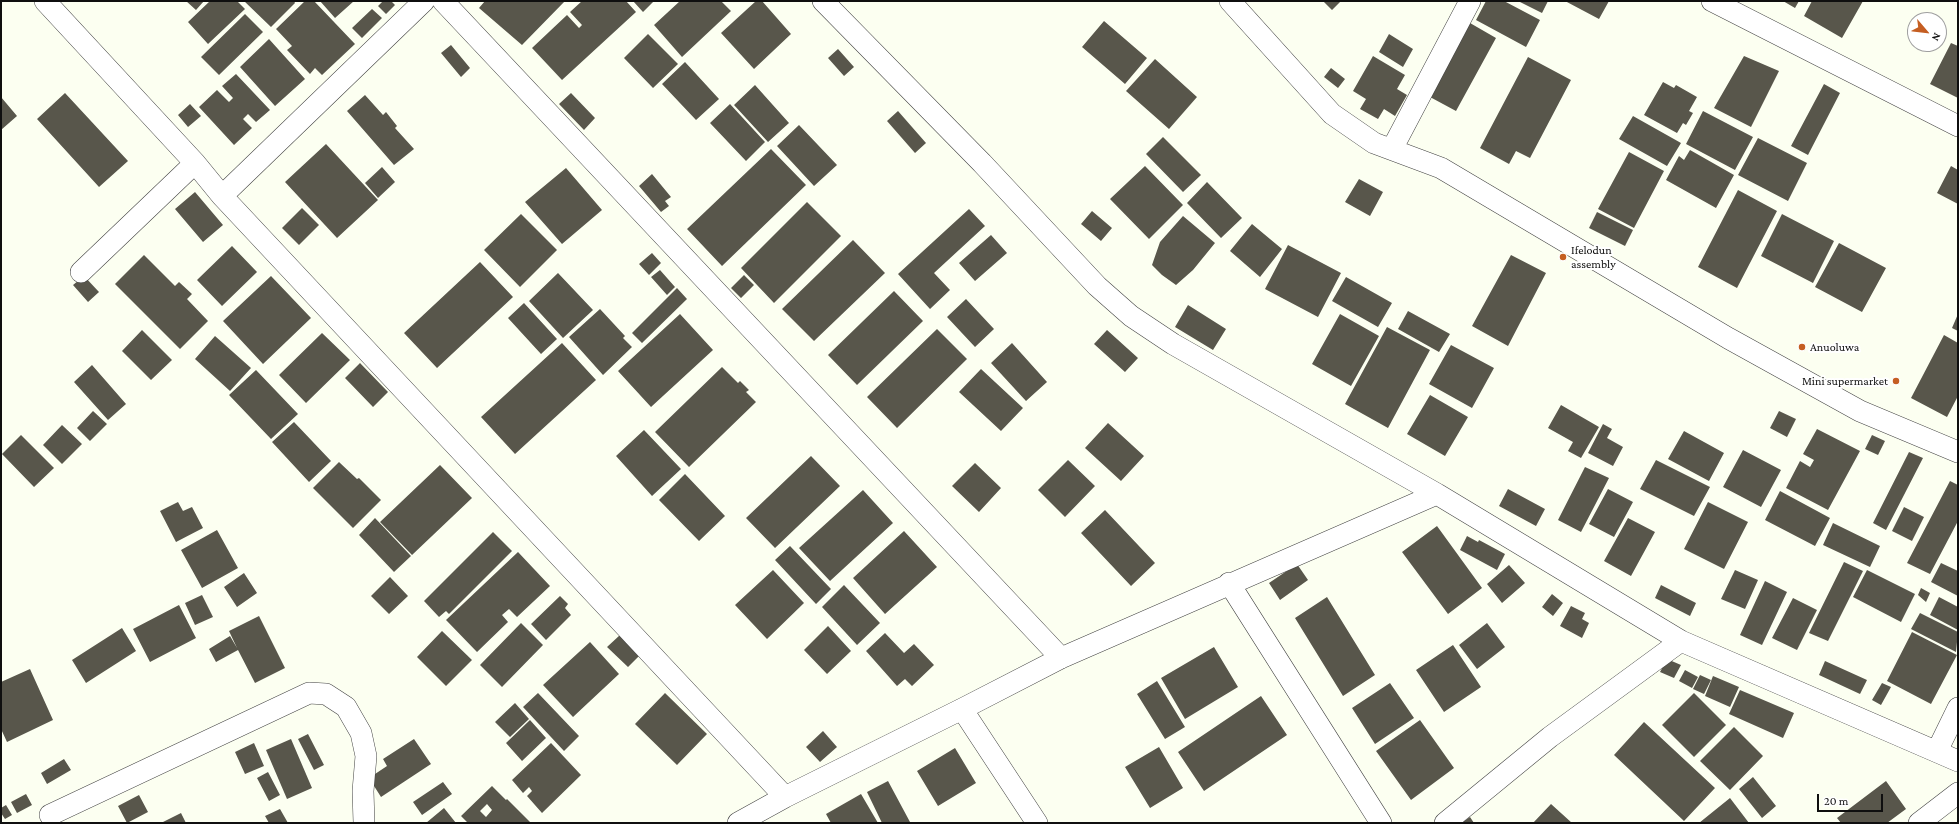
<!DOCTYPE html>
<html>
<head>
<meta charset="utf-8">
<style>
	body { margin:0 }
	#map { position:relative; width:1959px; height:824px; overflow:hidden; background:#fcfff1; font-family:"Crimson Pro",serif }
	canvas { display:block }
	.frame { position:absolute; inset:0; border:2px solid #0f0f0f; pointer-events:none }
	.north { position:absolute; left:1907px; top:12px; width:40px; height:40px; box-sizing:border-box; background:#fff; border:1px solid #9f9f9f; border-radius:50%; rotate:118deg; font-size:11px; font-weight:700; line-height:16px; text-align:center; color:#0f0f0f }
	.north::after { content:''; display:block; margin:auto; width:14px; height:18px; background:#c55e22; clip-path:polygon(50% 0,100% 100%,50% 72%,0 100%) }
	.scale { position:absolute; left:1817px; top:794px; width:66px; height:18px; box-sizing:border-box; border:2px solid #0f0f0f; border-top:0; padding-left:5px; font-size:12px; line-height:14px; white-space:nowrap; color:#0f0f0f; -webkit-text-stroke:3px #fff; paint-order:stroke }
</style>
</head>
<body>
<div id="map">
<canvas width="1959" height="824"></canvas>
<div class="frame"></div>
<div class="north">N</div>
<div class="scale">20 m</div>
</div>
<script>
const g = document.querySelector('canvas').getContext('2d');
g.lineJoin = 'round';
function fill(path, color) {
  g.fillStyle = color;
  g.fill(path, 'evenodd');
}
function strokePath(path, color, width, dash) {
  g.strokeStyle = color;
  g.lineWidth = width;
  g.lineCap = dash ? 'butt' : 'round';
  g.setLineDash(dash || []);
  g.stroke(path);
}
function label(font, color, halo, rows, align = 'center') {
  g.font = font + ' "Crimson Pro",serif';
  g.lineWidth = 4;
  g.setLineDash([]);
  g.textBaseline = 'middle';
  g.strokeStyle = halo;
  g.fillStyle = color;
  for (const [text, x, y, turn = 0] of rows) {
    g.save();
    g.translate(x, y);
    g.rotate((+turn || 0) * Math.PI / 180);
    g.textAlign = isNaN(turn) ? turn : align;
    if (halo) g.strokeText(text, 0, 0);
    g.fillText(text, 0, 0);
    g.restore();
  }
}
const building = new Path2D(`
	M186,1H204L196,10Z
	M210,1H237L245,9L208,44L188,22Z
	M244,1H294L295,3L271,27Z
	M305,1H314L355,44L322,75L315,68L310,74L287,50L292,46L276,29Z
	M320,1H354L335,18Z
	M383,1H391L395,5L386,14L378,6Z
	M485,1H565L522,45L479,8Z
	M582,1H626L636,12L562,80L532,48L567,15L579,28L582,25L570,12Z
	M633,1H654L643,12Z
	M680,1H721L731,11L682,57L654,25Z
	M756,1H762L791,34L754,69L721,33Z
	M1323,1H1341L1332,10Z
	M1486,1H1504L1540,20L1526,47L1476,20Z
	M1518,1H1548L1542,13Z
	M1565,1H1609L1599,19Z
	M1783,1H1799L1795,8Z
	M1812,1H1863L1842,38L1804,16Z
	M372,9L382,18L362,38L352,28Z
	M245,14L263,32L219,75L201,57Z
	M1104,21L1147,58L1125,84L1082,47Z
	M1470,23L1496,38L1456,111L1430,97Z
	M648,34L678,64L653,88L624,58Z
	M1389,34L1413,49L1403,67L1379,52Z
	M269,39L305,79L275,106L240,67Z
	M1951,43L1958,46V98L1930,84Z
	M451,45L470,68L461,77L441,53Z
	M838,49L854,67L844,76L828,58Z
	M1373,56L1405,75L1397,89L1407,95L1395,116L1384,109L1378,119L1360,109L1366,99L1353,91Z
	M1744,56L1779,71L1751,127L1714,108Z
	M1528,57L1571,80L1530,158L1516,151L1509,164L1480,148Z
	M1155,59L1197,97L1169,129L1126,91Z
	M685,62L719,99L696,120L662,84Z
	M1331,68L1345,79L1338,88L1324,77Z
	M236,74L270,110L256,122L248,114L243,119L252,128L234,145L199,107L217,90L229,102L233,98L222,86Z
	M1663,82L1674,88L1676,85L1697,97L1689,111L1693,113L1686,125L1683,123L1677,133L1644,115Z
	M1824,84L1840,93L1808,155L1791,146Z
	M755,85L789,123L768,142L734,105Z
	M65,93L128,161L99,187L37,119Z
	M571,93L595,118L584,130L559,104Z
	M365,95L383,115L386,112L397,126L395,128L414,149L394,165L347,111Z
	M1,97L17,116L1,130Z
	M190,104L201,116L188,127L178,115Z
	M730,104L765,142L746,161L710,123Z
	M898,111L926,143L915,153L887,121Z
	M1703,111L1753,137L1735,170L1686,144Z
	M1633,116L1681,143L1667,166L1619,139Z
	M799,125L837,165L814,186L777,146Z
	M1163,137L1201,175L1183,192L1146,154Z
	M1758,138L1807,163L1788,201L1738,175Z
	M326,144L378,200L337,238L285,182Z
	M771,149L806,185L722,266L687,229Z
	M1690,150L1734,175L1716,208L1666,180L1679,156L1684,160Z
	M1629,152L1664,171L1634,228L1598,209Z
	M1145,166L1183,205L1149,239L1110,199Z
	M1951,166L1958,170V204L1937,193Z
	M382,167L395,182L378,198L365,183Z
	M566,168L602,210L562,244L525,202Z
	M652,174L671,197L665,201L669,206L661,212L639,186Z
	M1359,179L1383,192L1370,216L1345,202Z
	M1207,182L1242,218L1221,238L1187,203Z
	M1738,190L1777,211L1737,288L1698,267Z
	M195,192L223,225L203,242L175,209Z
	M807,202L841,236L774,303L741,268Z
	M302,208L319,225L299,245L282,228Z
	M969,209L985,226L934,273L950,290L930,309L898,274Z
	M1092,211L1112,228L1101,241L1081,224Z
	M1597,212L1633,230L1625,246L1589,228Z
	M521,214L557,250L520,287L484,250Z
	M1782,214L1834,241L1813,283L1761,256Z
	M1183,216L1215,243L1193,270L1176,285L1162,275L1152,265L1160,242Z
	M1252,224L1282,249L1260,277L1230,251Z
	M991,235L1007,253L975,281L959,263Z
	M853,240L885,273L814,341L782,309Z
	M1839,243L1886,268L1862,312L1815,287Z
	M1288,245L1341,273L1318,317L1265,289Z
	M232,246L257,272L222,306L197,280Z
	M652,253L661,263L649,275L639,264Z
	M144,255L175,286L179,282L192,294L187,299L208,321L180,349L115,284Z
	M1511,255L1546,273L1508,346L1472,326Z
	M480,262L513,297L437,368L404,333Z
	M660,270L675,287L667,295L651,277Z
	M558,273L593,310L563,338L529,301Z
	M744,275L754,285L741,298L731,288Z
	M84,276L99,292L88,302L73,285Z
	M271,276L311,318L263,364L223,321Z
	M1346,277L1392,303L1378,327L1332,301Z
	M677,288L687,299L642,343L632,333Z
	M894,291L923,321L857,385L828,355Z
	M966,299L994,329L975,347L947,317Z
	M524,303L557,339L541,354L508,318Z
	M1188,305L1226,329L1213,350L1175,327Z
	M600,309L625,336L623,338L632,347L603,375L569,337Z
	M1408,311L1450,334L1439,352L1398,329Z
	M680,314L713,350L651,407L618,371Z
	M1340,314L1379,336L1351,386L1312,364Z
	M1958,314V331L1952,328Z
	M1387,327L1430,350L1388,428L1345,404Z
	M937,329L967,359L897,428L867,397Z
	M142,330L172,360L151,380L122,351Z
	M1107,330L1138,358L1125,372L1094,344Z
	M322,333L350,360L306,403L279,375Z
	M1944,335L1958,343V396L1947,417L1911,398Z
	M215,336L251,368L230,391L195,359Z
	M562,343L596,380L515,454L481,417Z
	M1012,343L1047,382L1026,401L991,363Z
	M1451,345L1494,368L1472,408L1429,384Z
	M360,363L388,392L373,407L345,378Z
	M92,365L126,404L108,420L74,382Z
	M722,367L738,383L740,381L749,390L746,392L756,402L689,467L655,432Z
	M981,369L1023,408L1001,431L959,392Z
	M256,370L298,414L271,439L229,395Z
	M1430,395L1468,417L1445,456L1407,434Z
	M1561,405L1599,427L1581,458L1568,451L1573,442L1548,428Z
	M93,411L107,424L90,441L77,428Z
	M1779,411L1796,419L1787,437L1770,428Z
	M294,422L331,461L309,482L272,442Z
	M1108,423L1144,456L1121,481L1085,448Z
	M1603,424L1612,429L1607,438L1623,447L1613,466L1588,453Z
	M62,425L82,444L62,464L43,445Z
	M1817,429L1860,451L1828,510L1786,488L1800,461L1810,467L1814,460L1803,454Z
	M644,430L681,469L652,496L616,456Z
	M1684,431L1724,453L1709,481L1668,459Z
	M21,435L54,468L34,487L2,454Z
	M1872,435L1885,441L1878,455L1865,449Z
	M1743,450L1781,470L1761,507L1723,487Z
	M1909,452L1923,458L1886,530L1873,523Z
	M811,456L840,486L775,548L746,518Z
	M1068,460L1095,486L1065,517L1038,490Z
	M1656,460L1710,487L1694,516L1640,489Z
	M339,462L357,479L359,478L381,500L353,528L313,488Z
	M975,463L1001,488L979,512L952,486Z
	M440,465L472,498L412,555L380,522Z
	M1585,467L1609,478L1581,532L1558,520Z
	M685,474L725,516L699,541L659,500Z
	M1950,481L1958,485V521L1930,574L1907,563Z
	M1508,489L1545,509L1536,526L1499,506Z
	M1608,489L1633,502L1614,537L1589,524Z
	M863,490L893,523L830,581L799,548Z
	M1780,491L1830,518L1815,546L1765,520Z
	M178,502L183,511L192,507L203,528L176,542L160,511Z
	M1708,502L1748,522L1724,569L1684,549Z
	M1904,507L1924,517L1912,541L1892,531Z
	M1105,510L1155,563L1131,586L1081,533Z
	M375,518L411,556L394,572L359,535Z
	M1628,518L1655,532L1631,576L1604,561Z
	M1833,523L1880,546L1870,567L1823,545Z
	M1437,526L1482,588L1448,614L1402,552Z
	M217,530L238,568L202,588L181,550Z
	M904,531L937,567L885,614L853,578Z
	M493,532L512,551L449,614L446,611L439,617L424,601Z
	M1467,536L1478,542L1479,540L1505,554L1497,570L1460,550Z
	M790,546L831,589L816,604L775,560Z
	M518,552L550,586L517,617L509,609L502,615L508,622L477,652L446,620Z
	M1844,562L1863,571L1828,641L1809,633Z
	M1941,563L1958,571V596L1931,582Z
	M1297,564L1308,580L1280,600L1269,583Z
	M1509,565L1525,583L1502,603L1487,584Z
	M773,570L804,603L767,639L735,605Z
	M1735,570L1758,580L1745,609L1721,599Z
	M1867,570L1915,594L1901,622L1853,597Z
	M244,573L257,593L237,607L224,587Z
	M390,577L408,596L389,614L371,596Z
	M1765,581L1787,592L1762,645L1740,635Z
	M844,585L880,623L857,645L822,607Z
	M1661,585L1696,603L1690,616L1655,598Z
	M1921,588L1930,593L1926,602L1918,595Z
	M1552,594L1563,603L1553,616L1542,607Z
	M202,595L213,617L195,625L185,603Z
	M560,596L568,604L565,608L571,615L546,640L531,624Z
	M1327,597L1375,675L1343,696L1295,618Z
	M1939,597L1958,607V630L1930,615Z
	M1793,598L1817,610L1797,650L1772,638Z
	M179,605L196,638L150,662L133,629Z
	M1571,606L1585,613L1582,619L1589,623L1582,638L1560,626Z
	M1920,613L1958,632L1956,652L1911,629Z
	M259,616L285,668L255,683L238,650L216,662L209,649L230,636L237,648L229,631Z
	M521,623L543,645L502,687L480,665Z
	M1487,623L1505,647L1477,669L1459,645Z
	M828,626L851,651L827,674L804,650Z
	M122,628L136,651L86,683L72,660Z
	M442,631L472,660L446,686L417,657Z
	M1912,632L1957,655L1931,704L1887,681Z
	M885,633L904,653L914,644L934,665L912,686L905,679L897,686L866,651Z
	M620,635L640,655L628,667L607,647Z
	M590,642L619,674L573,717L543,685Z
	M1453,645L1481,687L1444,712L1416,670Z
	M1214,647L1238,687L1185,719L1161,678Z
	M1667,659L1681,665L1674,678L1660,672Z
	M1825,661L1867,680L1860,694L1819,675Z
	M30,669L53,720L7,742L1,729V682Z
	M1685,670L1698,677L1692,688L1679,681Z
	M1700,675L1711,680L1704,694L1693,689Z
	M1713,676L1739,687L1730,707L1705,696Z
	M1157,681L1185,727L1165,739L1137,694Z
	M1390,683L1414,718L1375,744L1352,708Z
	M1882,683L1891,687L1881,705L1872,700Z
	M1740,690L1794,713L1783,738L1729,714Z
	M538,693L579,736L564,751L523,707Z
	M665,693L707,734L677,765L635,724Z
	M1694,693L1726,725L1694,757L1662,725Z
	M1261,696L1287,735L1204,791L1178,752Z
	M515,703L529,719L510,737L495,722Z
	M530,720L546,738L522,761L506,743Z
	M1420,720L1454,768L1411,800L1376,751Z
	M1644,722L1715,788L1684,821L1614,755Z
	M1734,727L1763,756L1730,790L1700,761Z
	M823,731L837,747L820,762L806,747Z
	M308,734L324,765L314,770L298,739Z
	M291,739L312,788L287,799L266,750Z
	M414,739L431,764L381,797L369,778L387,766L383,759Z
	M254,743L264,766L245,774L235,752Z
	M551,743L581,775L542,813L527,796L532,791L529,787L523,793L512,780Z
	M1159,747L1183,788L1150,808L1125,767Z
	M955,748L976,783L938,806L917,771Z
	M64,759L71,770L47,784L41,773Z
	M268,772L280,795L269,801L257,778Z
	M1753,777L1776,806L1762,818L1739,789Z
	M888,781L910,822L909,823H882L867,792Z
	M1886,781L1906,809L1887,823H1841L1837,818Z
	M443,782L452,794L422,815L413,802Z
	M492,786L506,800L507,799L531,823H468L461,816ZM487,804L492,810L486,817L480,811Z
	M26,794L32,805L17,813L11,802Z
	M861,794L878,823H831L826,814Z
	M139,795L148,812L127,823L118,806Z
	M1730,798L1749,823H1699Z
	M1551,804L1572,823H1533Z
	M6,805L12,815L5,819L1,813V808Z
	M444,808L456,823H426Z
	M280,809L288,823H269L265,816Z
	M181,813L186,823H161Z
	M1470,817L1474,823H1461Z`);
const street = new Path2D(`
	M45,1L195,163L222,196L785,797
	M443,1L1061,658
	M823,1L982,163L1097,286L1131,316L1173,344L1437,494L1681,641L1958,761
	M1230,1L1332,114L1374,143L1441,168L1728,338L1860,411L1958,452
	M1712,1L1958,126
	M1392,149L1470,1
	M222,196L424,1
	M81,272L195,163
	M1229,583L1381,823
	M962,709L1037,823
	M1937,751L1958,708
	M50,815L309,693L326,694L346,707L361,733L366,756L363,791L364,823
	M738,823L785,797L962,709L1061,658L1437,494
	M1445,823L1550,737L1681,641
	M1919,823L1958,793`);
const markers = [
	[1563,257,4,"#c55e22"],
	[1802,347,4,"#c55e22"],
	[1896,381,4,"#c55e22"]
];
const poiNames = [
	["Ifelodun",1571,250],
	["assembly",1571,264],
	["Anuoluwa",1810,347],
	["Mini supermarket",1888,381,"right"]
];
fill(building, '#58564b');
strokePath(street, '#424242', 22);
strokePath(street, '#fff', 21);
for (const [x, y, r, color] of markers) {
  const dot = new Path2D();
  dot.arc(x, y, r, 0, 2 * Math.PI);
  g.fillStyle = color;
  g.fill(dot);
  strokePath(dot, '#fff', 1.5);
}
label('12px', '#0f0f0f', '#fff', poiNames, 'left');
</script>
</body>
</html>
